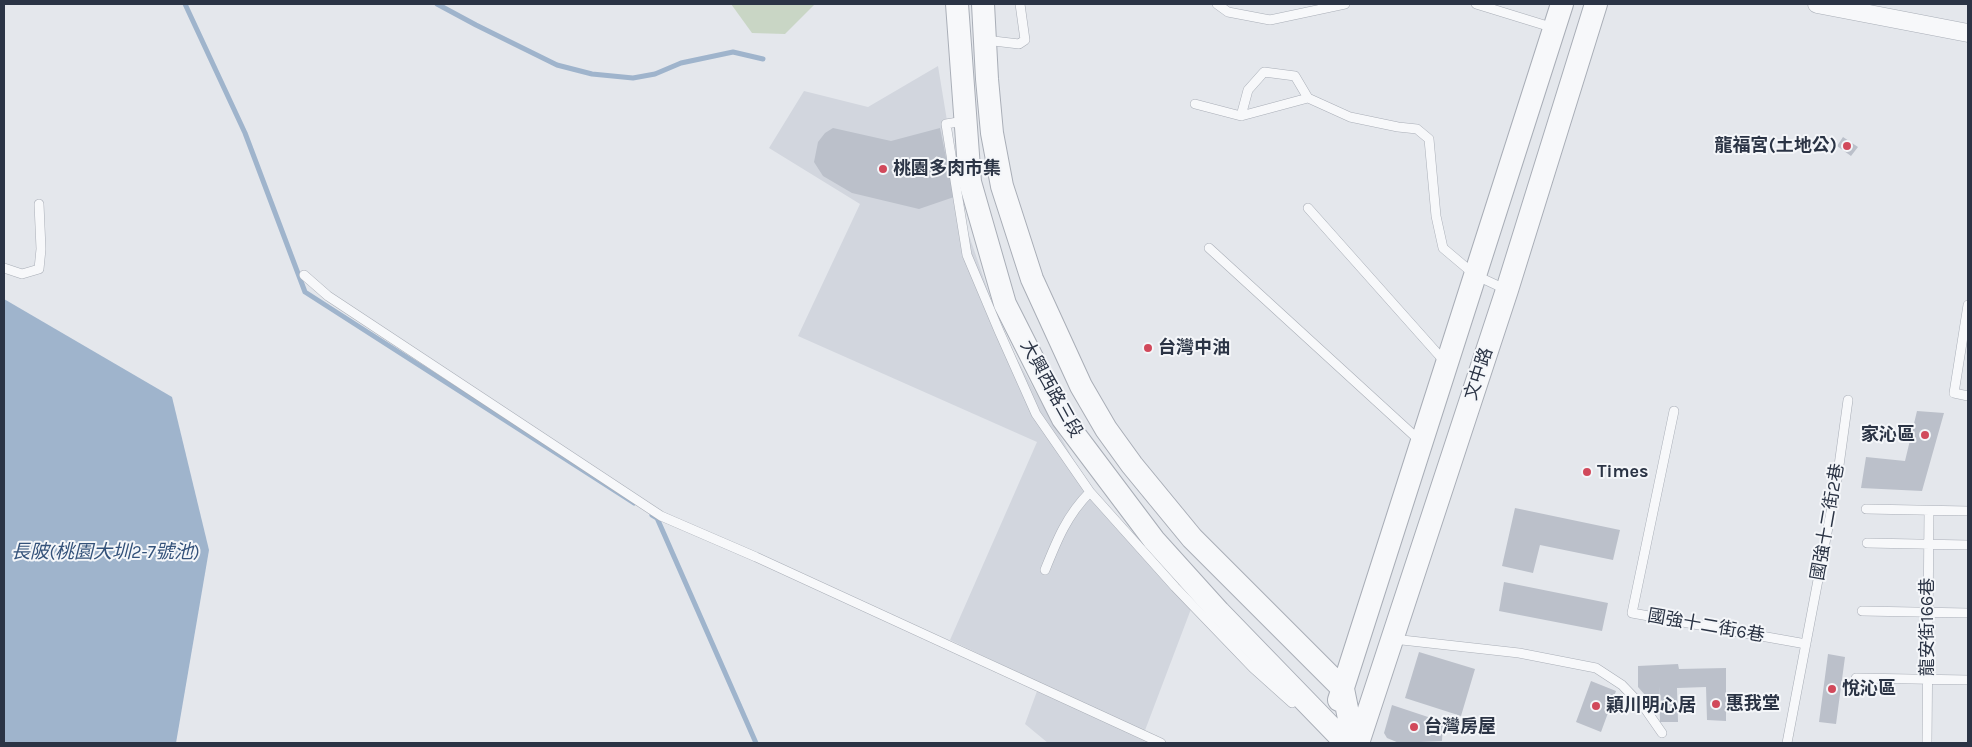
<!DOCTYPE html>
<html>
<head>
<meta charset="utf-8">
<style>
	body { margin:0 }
	#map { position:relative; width:1972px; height:747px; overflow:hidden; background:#e4e7ec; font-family:Karla,sans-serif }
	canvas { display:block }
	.frame { position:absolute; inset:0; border:5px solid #2b3445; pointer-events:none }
</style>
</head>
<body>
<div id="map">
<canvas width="1972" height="747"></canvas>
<div class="frame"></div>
</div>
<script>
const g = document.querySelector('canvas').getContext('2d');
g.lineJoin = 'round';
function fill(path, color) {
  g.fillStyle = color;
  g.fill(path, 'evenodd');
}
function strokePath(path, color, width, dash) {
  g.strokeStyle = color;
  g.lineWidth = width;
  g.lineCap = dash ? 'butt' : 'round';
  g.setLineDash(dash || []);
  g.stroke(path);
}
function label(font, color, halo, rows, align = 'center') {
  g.font = font + ' Karla,"Noto Sans TC",sans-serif';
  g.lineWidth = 4;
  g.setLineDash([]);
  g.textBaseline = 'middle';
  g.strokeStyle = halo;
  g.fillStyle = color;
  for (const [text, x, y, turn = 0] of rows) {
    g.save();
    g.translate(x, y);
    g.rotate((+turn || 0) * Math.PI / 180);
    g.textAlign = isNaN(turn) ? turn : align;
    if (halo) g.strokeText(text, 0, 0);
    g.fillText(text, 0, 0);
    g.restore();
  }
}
const built = new Path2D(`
	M938,66L963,218L1003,334L1086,482L1191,609L1144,733L1163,743H1048L1025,724L1040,683L950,640L1037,442L798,336L860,204L769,148L804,91L868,107Z`);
const green = new Path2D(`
	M731,4H815L785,34L752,33Z`);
const water = new Path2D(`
	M4,299L172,397L209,550L176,743H4Z`);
const stream = new Path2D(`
	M185,4L245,133L305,292L634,503
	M437,4L476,25L557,65L592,74L633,78L655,74L681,63L733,52L763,59
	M652,515L657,518L756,743`);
const building = new Path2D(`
	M833,128L891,141L940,128L954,197L919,209L852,193L823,176L814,162L818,142L825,133Z
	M1843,137L1858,147L1851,156L1837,146Z
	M1917,411L1944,413L1922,491L1861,488L1866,457L1905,461Z
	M1515,508L1620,530L1613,560L1540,545L1533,573L1502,566Z
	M1504,582L1608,603L1602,631L1499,611Z
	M1419,652L1475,669L1461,716L1405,698Z
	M1828,654L1845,657L1836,724L1819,722Z
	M1678,664L1679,669L1726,668V721L1707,720L1706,687L1677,688L1678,722H1660L1659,686V711L1638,687V666Z
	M1591,681L1616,691L1601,732L1576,722Z
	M1392,705L1443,722L1442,741L1399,743L1387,738L1384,733Z`);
const service = new Path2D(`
	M1217,4L1228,12L1270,20L1345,4
	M1476,4L1554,28
	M985,40L1019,44L1025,40L1020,4
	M1195,104L1241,116L1308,98L1350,117L1398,127L1417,129L1429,139L1436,216L1443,248L1475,275L1507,290
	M1241,116L1248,90L1264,72L1295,76L1308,98
	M964,121L946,124L967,255L999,331L1036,414L1090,492L1175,587L1253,668L1292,703
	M1308,208L1445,362
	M1209,248L1420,441
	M4,268L22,274L39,269L41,249L39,204
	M304,275L328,296L661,516L756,557L1161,743
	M1968,305L1954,393L1968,396
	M1674,411L1632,613L1806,644
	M1866,509L1968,511
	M1867,543L1968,545
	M1045,570C1057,540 1067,515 1090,492
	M1862,611L1968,613
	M1393,639L1519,653L1596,668L1622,685L1646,710L1662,733
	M1856,678L1968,680
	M1787,743L1837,480L1848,400
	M1927,743L1929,511`);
const minor = new Path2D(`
	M1817,4L1968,33`);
const tertiary = new Path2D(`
	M957,4L970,182L1005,304L1063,419L1154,540L1219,612L1346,743
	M983,4L987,79L992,133L1002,186L1032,279L1081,386L1106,429L1132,465L1192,538L1343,689L1354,743
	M1339,700L1562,4
	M1358,743L1507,290L1596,4`);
const markers = [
	[1847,146,5,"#d1495b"],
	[883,169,5,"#d1495b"],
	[1148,348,5,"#d1495b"],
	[1925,435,5,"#d1495b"],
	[1587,472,5,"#d1495b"],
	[1832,689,5,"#d1495b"],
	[1716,704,5,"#d1495b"],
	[1596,706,5,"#d1495b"],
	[1414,727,5,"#d1495b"]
];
const poiNames = [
	["龍福宮(土地公)",1837,146,"right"],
	["桃園多肉市集",893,169],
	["台灣中油",1158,348],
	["家沁區",1915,435,"right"],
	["Times",1597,472],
	["悅沁區",1842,689],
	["惠我堂",1726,704],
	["穎川明心居",1606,706],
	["台灣房屋",1424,727]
];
const streetNames = [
	["文中路",1479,374,-72],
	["大興西路三段",1051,389,61],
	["國強十二街2巷",1828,522,-80],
	["國強十二街6巷",1706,626,10],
	["龍安街166巷",1928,627,-90]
];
const waterNames = [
	["長陂(桃園大圳2-7號池)",105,553]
];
fill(built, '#d2d6de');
fill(green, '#c9d6c5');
fill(water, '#9fb4cc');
strokePath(stream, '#9fb4cc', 5);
fill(building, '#bbc0ca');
strokePath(service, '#a9aeb7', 10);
strokePath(minor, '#a9aeb7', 19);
strokePath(tertiary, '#a9aeb7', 24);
strokePath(service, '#f7f8fa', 9);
strokePath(minor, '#f7f8fa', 18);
strokePath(tertiary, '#f7f8fa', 22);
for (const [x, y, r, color] of markers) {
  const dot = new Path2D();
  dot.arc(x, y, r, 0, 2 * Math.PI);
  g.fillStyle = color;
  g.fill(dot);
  strokePath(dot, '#f4f6f9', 2);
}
label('bold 18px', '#2b3445', '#f4f6f9', poiNames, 'left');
label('18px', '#2b3445', '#f4f6f9', streetNames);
label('italic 19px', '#34527a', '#f4f6f9', waterNames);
</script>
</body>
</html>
